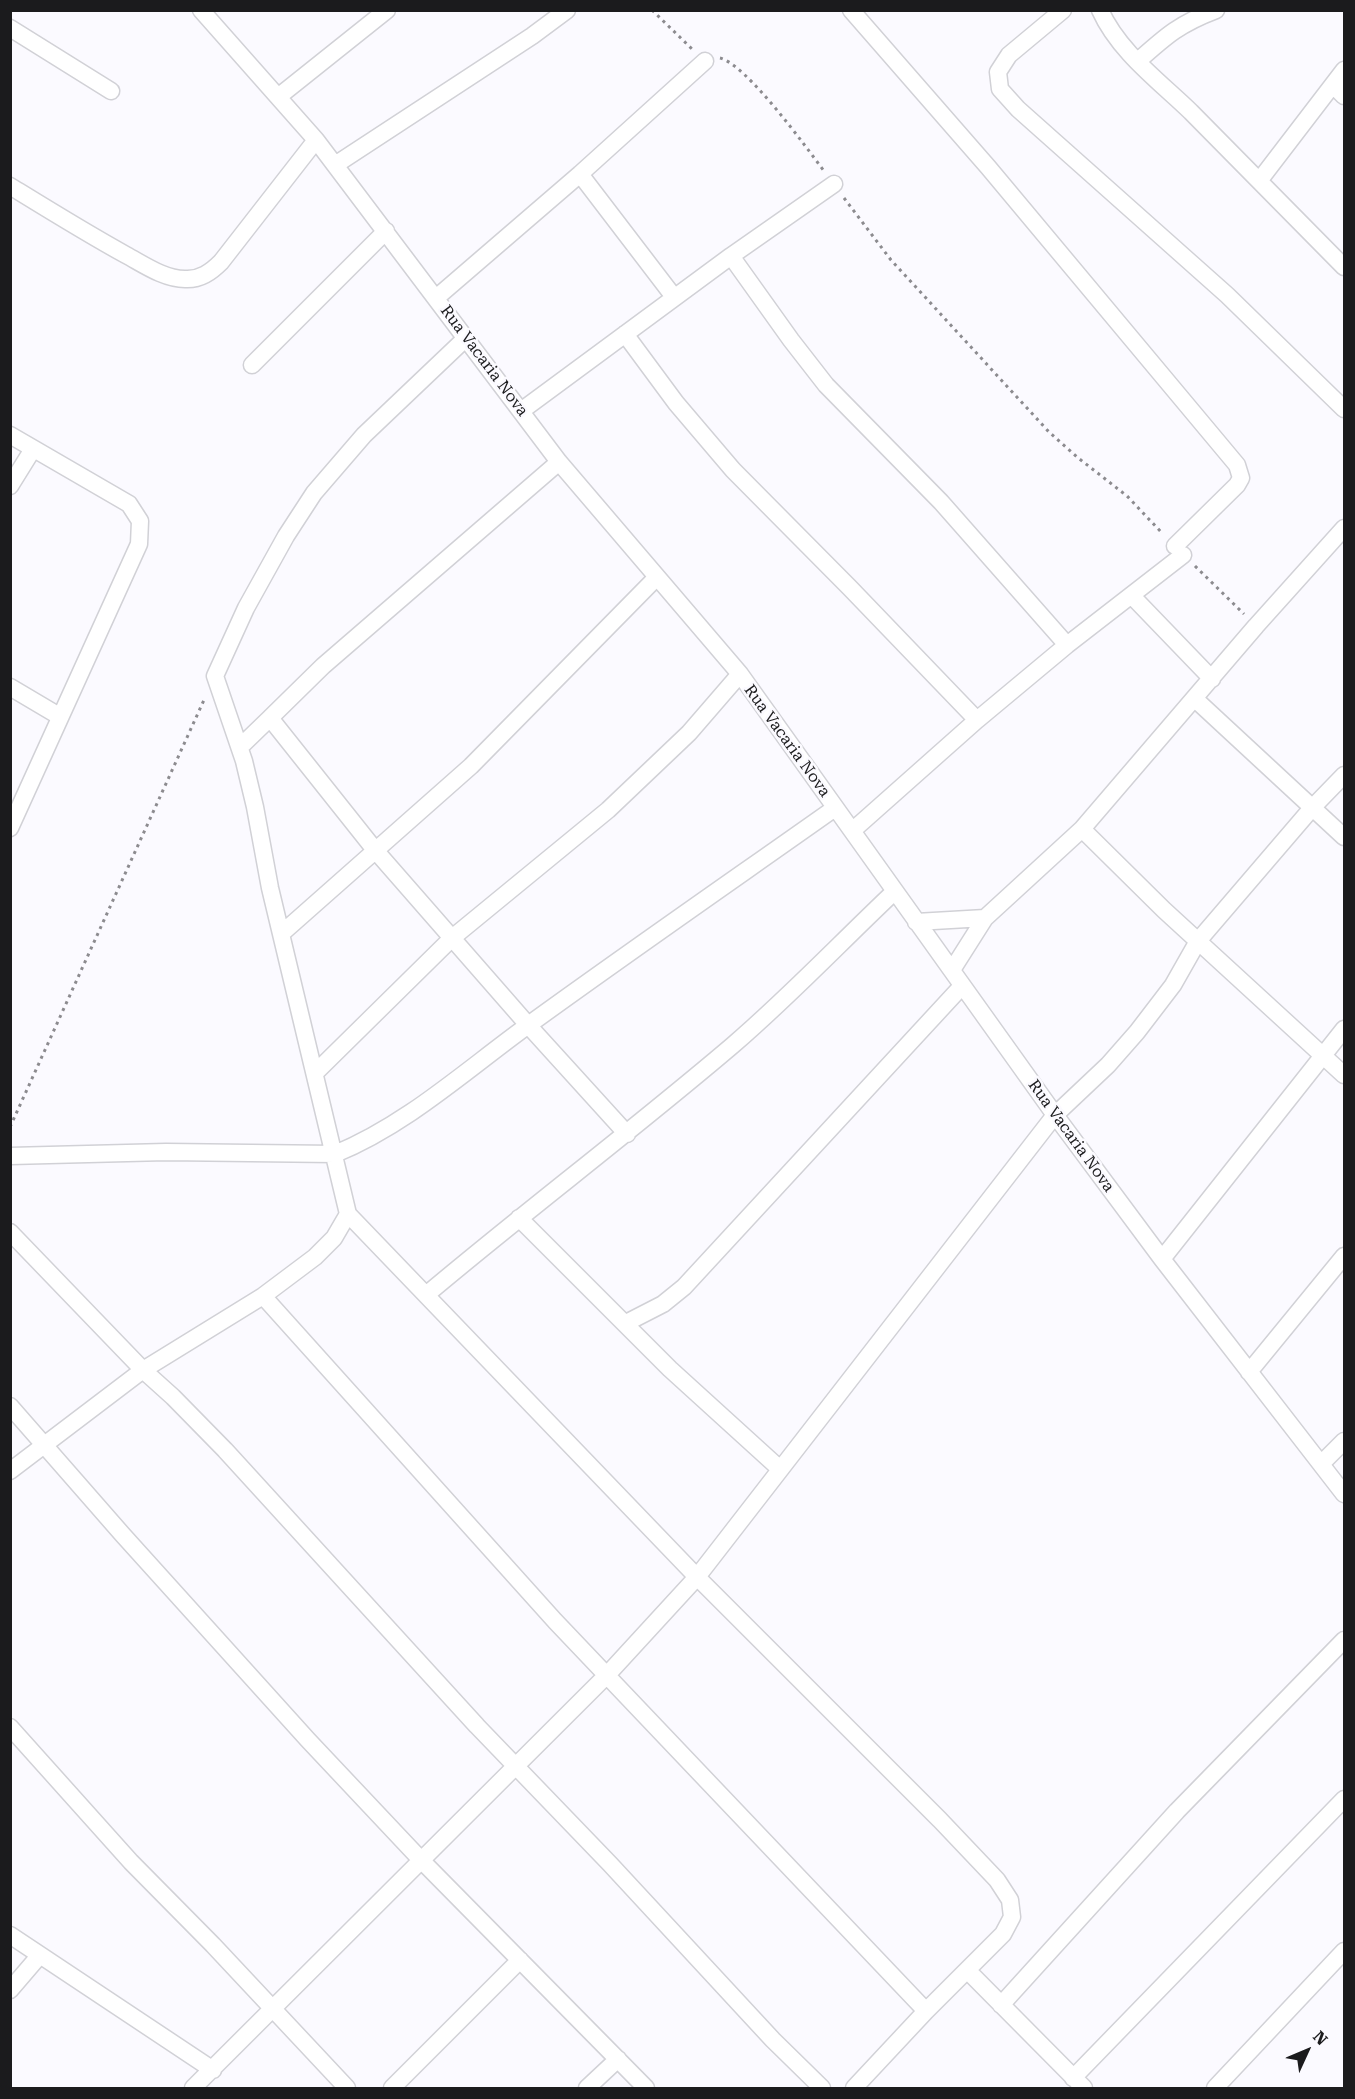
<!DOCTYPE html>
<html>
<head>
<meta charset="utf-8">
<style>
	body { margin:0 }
	#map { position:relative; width:1355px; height:2099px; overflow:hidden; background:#fbfaff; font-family:"Roboto Serif",serif }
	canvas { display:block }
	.frame { position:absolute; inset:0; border:12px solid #1b1b1d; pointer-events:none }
	.north { position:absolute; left:1277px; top:2021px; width:60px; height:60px; -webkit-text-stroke:4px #fbfaff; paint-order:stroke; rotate:46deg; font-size:16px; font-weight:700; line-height:24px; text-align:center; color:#1b1b1d }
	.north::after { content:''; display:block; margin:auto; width:21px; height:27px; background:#1b1b1d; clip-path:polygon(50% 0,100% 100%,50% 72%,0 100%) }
</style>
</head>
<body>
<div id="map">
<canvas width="1355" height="2099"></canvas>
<div class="frame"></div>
<div class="north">N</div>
</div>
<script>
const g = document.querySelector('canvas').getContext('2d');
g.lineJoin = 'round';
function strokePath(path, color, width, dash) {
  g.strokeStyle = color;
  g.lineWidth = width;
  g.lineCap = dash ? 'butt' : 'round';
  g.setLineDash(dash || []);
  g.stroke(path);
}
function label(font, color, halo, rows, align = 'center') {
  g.font = font + ' "Roboto Serif",serif';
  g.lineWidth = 5;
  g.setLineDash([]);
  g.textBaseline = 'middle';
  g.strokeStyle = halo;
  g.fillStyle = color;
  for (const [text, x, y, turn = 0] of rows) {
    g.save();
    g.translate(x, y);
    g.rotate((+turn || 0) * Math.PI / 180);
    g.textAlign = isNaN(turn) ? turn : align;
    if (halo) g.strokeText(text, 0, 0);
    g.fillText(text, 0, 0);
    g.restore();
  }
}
const path = new Path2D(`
	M652,10L692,49
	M720,58C746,64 806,147 824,171
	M844,198L891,260L1049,432L1077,457L1127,496L1163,534
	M1195,566L1244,614
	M10,1127L204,700`);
const minor = new Path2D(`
	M201,10L316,140L559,462L740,674L1055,1115L1162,1259L1344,1494
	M851,10L988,167L1237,465L1241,478L1237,485L1175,546
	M1063,10L1009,55L998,72L1000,89L1018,109L1227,295L1344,409
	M1100,10C1119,52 1159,81 1191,112C1242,163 1293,215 1344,267
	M10,28L111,91
	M1138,61C1166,36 1179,24 1216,10
	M1333,85L1344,96
	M278,97L387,10
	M335,165L532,36L567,10
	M580,174L674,297
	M1259,181L1344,70
	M10,186C49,210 86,233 126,255C143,264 164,279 185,279C200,280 211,272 221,262L316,140
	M731,256L791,340L826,385L941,502L1067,645
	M436,298L580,174L705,61
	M625,334L676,403L733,470L850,588L977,720
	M466,338L364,435L314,493L286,536L246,608L215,676L244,761L255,807L270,888L348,1214L697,1577L940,1820L997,1880L1010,1900L1012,1917L1003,1934L926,2011L854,2088
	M252,365L386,231
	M521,411L731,256L834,184
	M10,435L129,504L140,521L139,544L10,828
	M559,462L323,666L270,718L375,850L528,1025L627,1134
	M10,486L33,449
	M1132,596L1212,679
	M10,687L59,716
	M1195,699L1344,837
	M240,747L270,718
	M1082,829L1164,910L1344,1075
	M852,831L977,720L1067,645L1183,555
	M916,922L985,918
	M281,934L471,766L656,578
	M952,970L985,918L1082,829L1256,626L1344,528
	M315,1073L452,938L608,810L689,733L740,674
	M10,1156L166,1152L335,1154C406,1125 465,1071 527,1026C629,952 733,880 835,808
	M519,1218L670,1369L780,1469
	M10,1232L143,1370L173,1397L225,1450L477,1726L610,1864L773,2040L822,2088
	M1162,1259L1344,1029
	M426,1295C527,1210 632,1131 733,1045C789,997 841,942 895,891
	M263,1296L555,1621L926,2011
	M626,1323L663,1304L684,1287L962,986
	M1249,1372L1344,1256
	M10,1406L122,1534L308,1740L422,1861L646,2088
	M1321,1464L1344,1441
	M10,1471L143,1370L263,1296L315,1257L334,1238L348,1214
	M10,1727L131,1862L213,1945L347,2088
	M10,1935L213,2070
	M967,1970L1084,2088
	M10,1990L40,1955
	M1001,2005L1177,1811L1344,1640
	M1073,2078L1344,1799
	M193,2088L607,1675L697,1577L1055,1115L1108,1065L1137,1032L1173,985L1198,941L1312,808L1344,775
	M392,2088L520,1960
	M587,2088L618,2059
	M1215,2088L1344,1951`);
const streetNames = [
	["Rua Vacaria Nova",484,361,53],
	["Rua Vacaria Nova",787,741,54],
	["Rua Vacaria Nova",1071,1136,54]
];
strokePath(minor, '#d1d1d6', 19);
strokePath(path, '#8c8b8f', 3, [3, 4.5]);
strokePath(minor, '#fff', 16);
label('16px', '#1b1b1d', '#fbfaff', streetNames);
</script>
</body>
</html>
